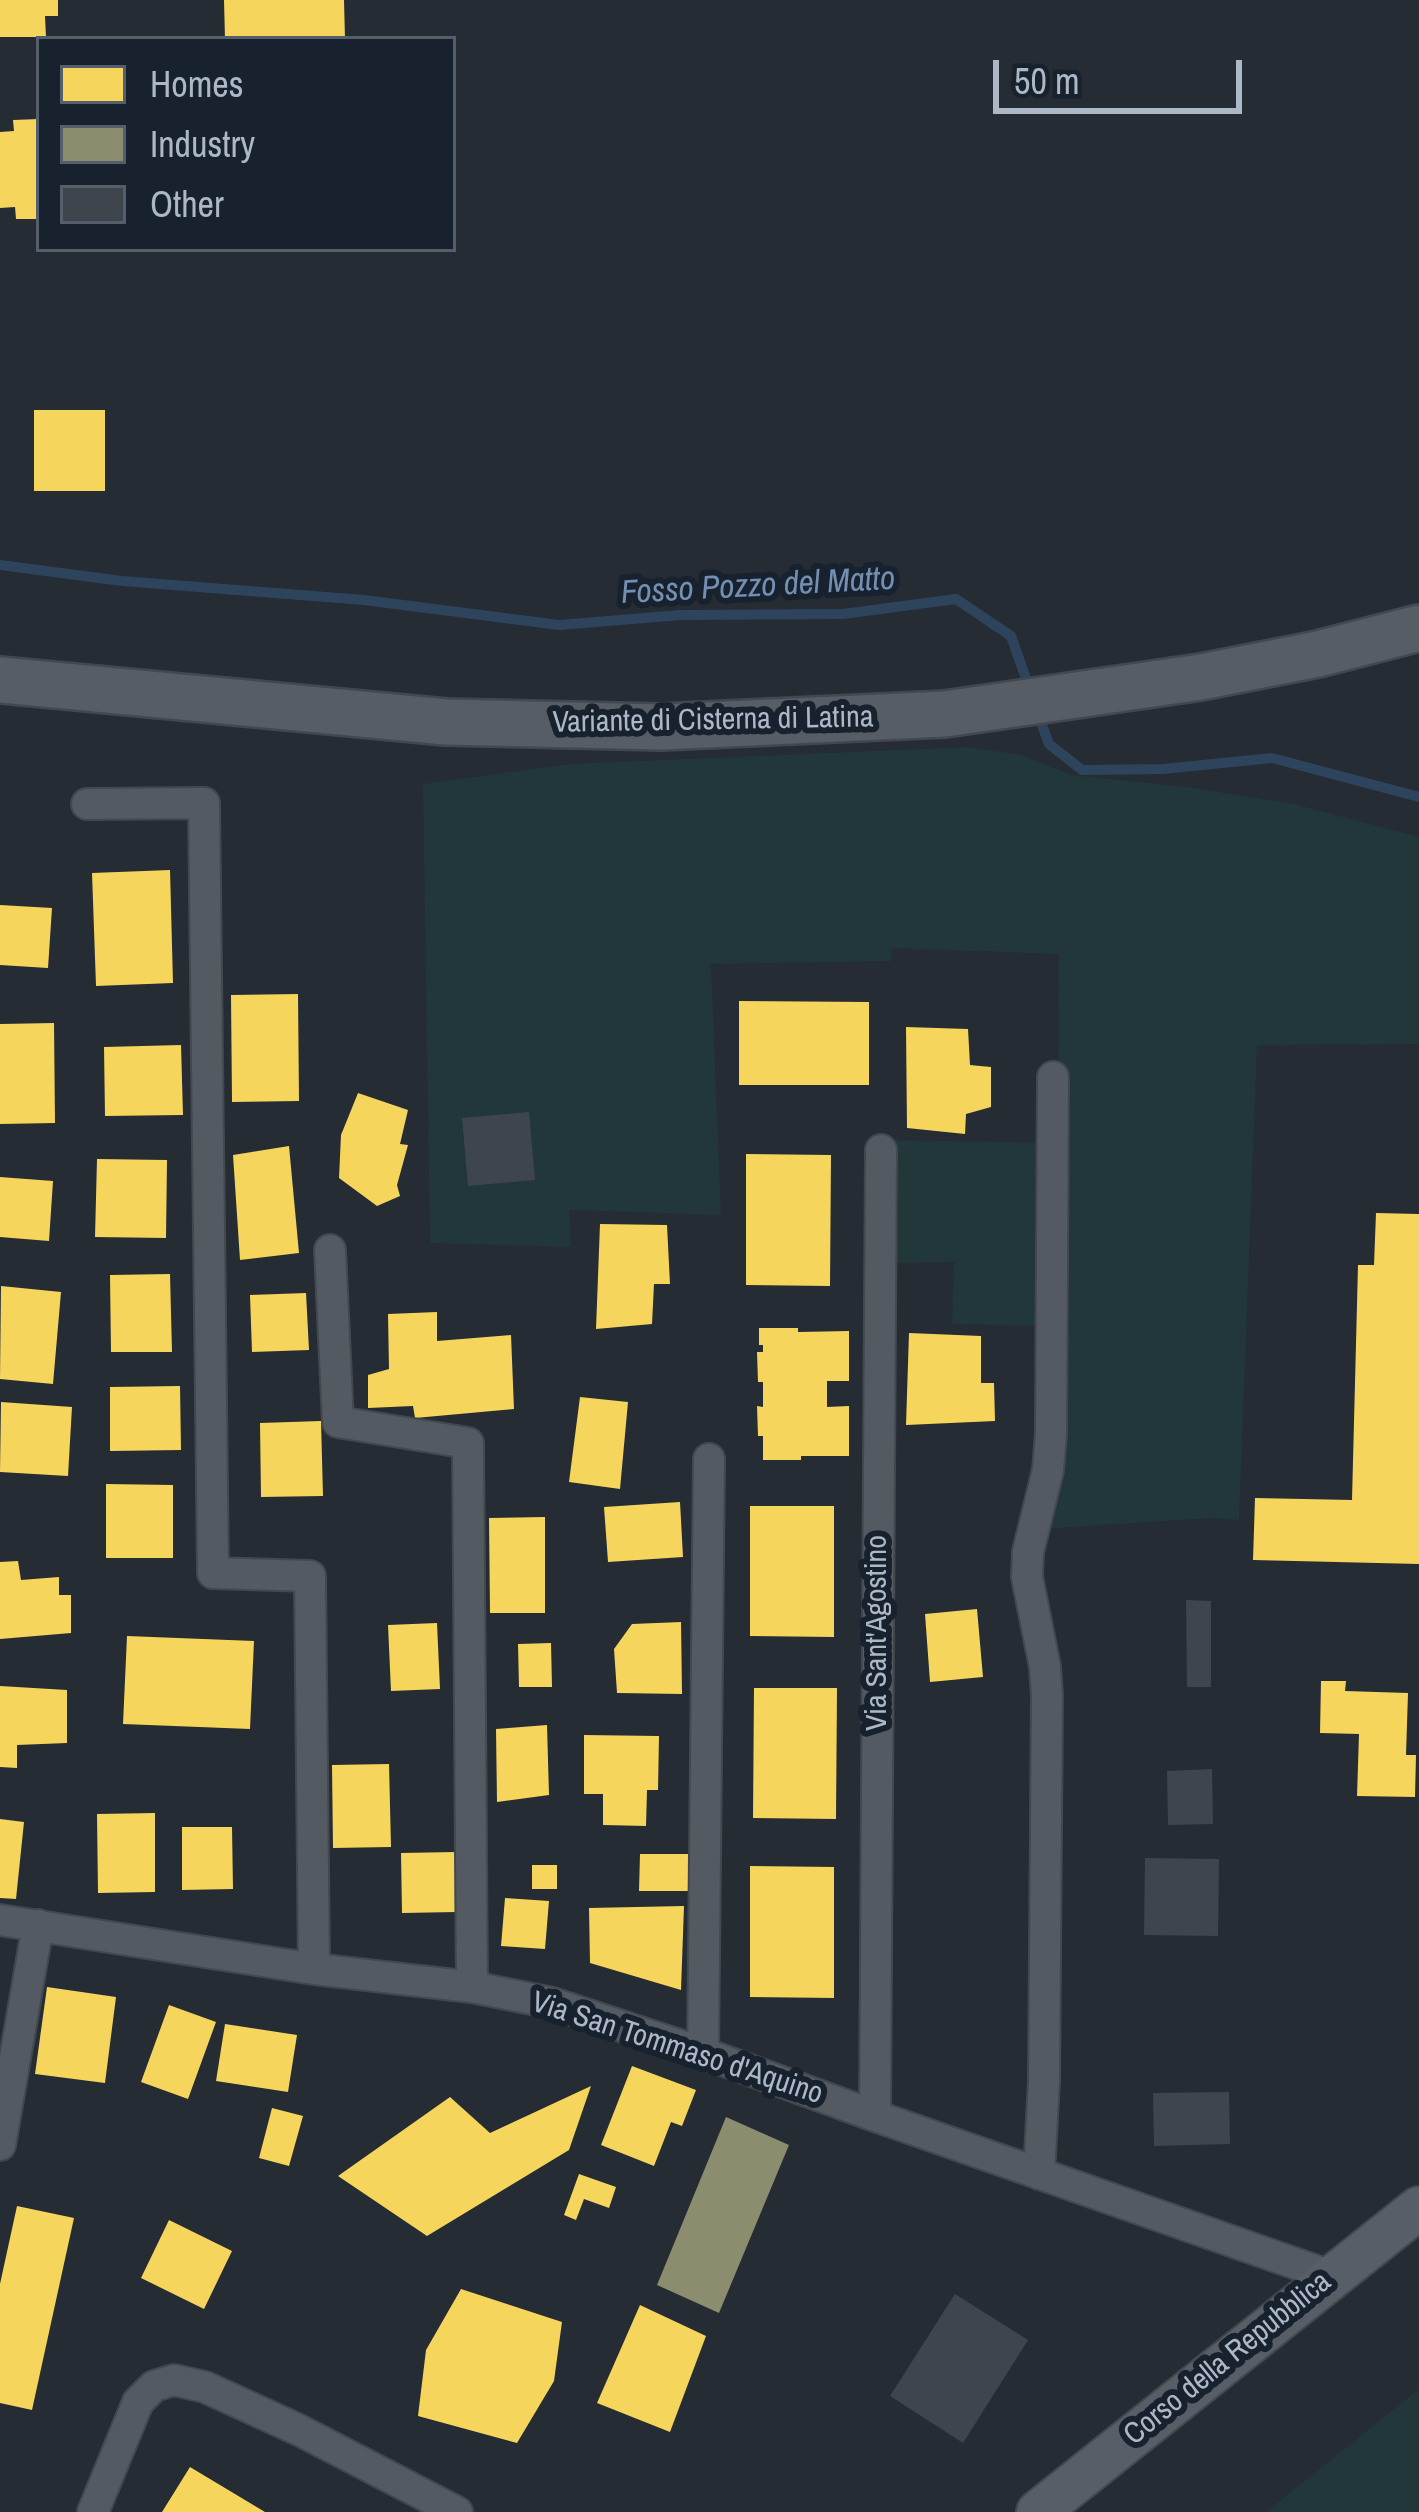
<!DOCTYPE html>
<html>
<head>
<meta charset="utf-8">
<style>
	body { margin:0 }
	#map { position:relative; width:1419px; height:2512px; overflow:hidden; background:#252c34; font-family:"Archivo Narrow",sans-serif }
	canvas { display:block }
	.legend { position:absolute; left:36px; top:36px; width:420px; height:216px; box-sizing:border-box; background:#18222f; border:3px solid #545e6c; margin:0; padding:15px 21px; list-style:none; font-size:36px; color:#adb8c7 }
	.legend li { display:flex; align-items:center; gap:24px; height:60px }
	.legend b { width:60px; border:3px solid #545e6c }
	.scale { position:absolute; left:993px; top:60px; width:249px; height:54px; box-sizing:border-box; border:6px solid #adb8c7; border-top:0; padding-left:15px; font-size:36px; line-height:42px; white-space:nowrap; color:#adb8c7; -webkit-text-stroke:9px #18222f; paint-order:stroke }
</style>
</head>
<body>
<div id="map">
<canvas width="1419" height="2512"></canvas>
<ul class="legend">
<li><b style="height:33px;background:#f6d55c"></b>Homes</li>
<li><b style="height:33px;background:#8c8c6e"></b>Industry</li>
<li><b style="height:33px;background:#3f454d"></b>Other</li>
</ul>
<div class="scale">50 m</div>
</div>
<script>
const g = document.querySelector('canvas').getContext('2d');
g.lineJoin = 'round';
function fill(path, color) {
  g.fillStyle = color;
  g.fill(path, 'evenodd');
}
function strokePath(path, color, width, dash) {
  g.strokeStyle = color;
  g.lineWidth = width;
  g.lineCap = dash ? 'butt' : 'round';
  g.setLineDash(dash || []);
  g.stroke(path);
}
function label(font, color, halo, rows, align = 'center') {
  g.font = font + ' "Archivo Narrow",sans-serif';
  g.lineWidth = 12;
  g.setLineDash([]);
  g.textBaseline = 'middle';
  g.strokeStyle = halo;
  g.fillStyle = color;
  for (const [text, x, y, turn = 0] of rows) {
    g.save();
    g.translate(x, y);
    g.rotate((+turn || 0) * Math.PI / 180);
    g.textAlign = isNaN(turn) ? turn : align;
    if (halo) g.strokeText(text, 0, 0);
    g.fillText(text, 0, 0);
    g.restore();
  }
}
const green = new Path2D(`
	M968,747L1021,755L1071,775L1187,787L1294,804L1419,837V1044L1257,1045L1239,1520L1211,1518L1026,1530L1040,1474L1041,1326L952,1324L954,1262L892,1263L893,1140L1058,1143L1059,954L892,948L891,961L711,964L721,1215L569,1210L571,1247L430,1243L423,784L570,764Z
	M1419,2389V2512H1266Z`);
const homes = new Path2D(`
	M0,0H58V16H45L46,37H0Z
	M224,0H344L345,39H225Z
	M39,119V219H16L15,207L0,208V132L14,131L13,120Z
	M34,410H105V491H34Z
	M170,870L173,983L96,986L92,873Z
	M0,905L52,908L48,968L0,965Z
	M298,994L299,1101L232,1102L231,995Z
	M739,1001L869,1002V1085H739Z
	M54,1023L55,1123L0,1124V1024Z
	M906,1027L968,1029L970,1065L991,1067V1107L966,1114L965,1134L907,1128Z
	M181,1045L183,1115L105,1116L104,1047Z
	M358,1093L408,1110L400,1144L408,1145L397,1185L400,1196L377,1206L339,1178L341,1135Z
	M289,1146L299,1253L240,1260L233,1155Z
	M746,1154L831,1155L830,1286L746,1285Z
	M97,1159L167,1160L166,1238L95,1237Z
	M0,1177L53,1181L49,1241L0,1237Z
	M1376,1213L1419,1214V1564L1253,1560L1255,1498L1352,1500L1358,1265H1374Z
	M600,1224L667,1225L670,1284H654L652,1324L596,1329Z
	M170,1274L172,1352H111L110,1275Z
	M1,1286L61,1292L53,1384L0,1379Z
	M306,1293L309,1350L252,1352L250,1295Z
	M437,1312V1341L511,1335L514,1409L415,1418L413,1406L368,1408V1375L389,1369L388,1314Z
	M759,1328H798V1332L849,1331V1381H827V1407L849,1406V1456H801V1460H763V1436H758L757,1406L763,1407V1382H758L757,1352H763V1345H759Z
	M909,1333L981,1336V1383H994L995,1421L906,1425Z
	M180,1386L181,1450L110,1451V1387Z
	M580,1397L628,1402L620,1489L569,1482Z
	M1,1402L72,1407L68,1476L0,1472Z
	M321,1421L323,1496L261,1497L260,1423Z
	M106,1484L173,1485V1558H106Z
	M680,1502L683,1557L608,1562L604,1507Z
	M750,1506H834V1637L750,1636Z
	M545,1517V1613H490L489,1518Z
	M18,1561L21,1580L59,1577V1595H71V1633L0,1639V1562Z
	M977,1609L983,1677L930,1682L925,1614Z
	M681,1622L682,1694L617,1693L614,1649L632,1624Z
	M437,1623L440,1689L391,1691L388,1625Z
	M127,1636L254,1641L250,1729L123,1724Z
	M551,1643L552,1687H519L518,1644Z
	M1321,1681H1346L1345,1691L1408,1693L1406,1755H1416L1415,1797L1357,1796L1359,1734L1320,1733Z
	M0,1686L67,1690V1743L17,1745V1768L0,1767Z
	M754,1688H837L836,1819L753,1818Z
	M547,1725L549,1795L497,1802L496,1729Z
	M584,1735L659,1736L658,1790H647L646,1826L603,1825V1794H584Z
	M389,1764L391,1847L333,1848L332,1765Z
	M155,1813V1892L98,1893L97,1814Z
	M0,1819L24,1822L16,1899L0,1898Z
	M182,1827H232L233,1889L182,1890Z
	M456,1852L457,1912L402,1913L401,1853Z
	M640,1854H696V1891H639Z
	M532,1865H557V1889H532Z
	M750,1866L834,1867V1998L750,1997Z
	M505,1898L549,1901L545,1949L501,1946Z
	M684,1906L681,1990L590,1963L589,1908Z
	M47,1987L116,1997L105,2083L35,2074Z
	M169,2005L216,2022L188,2099L141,2082Z
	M225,2024L297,2035L288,2092L216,2081Z
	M632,2066L696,2090L682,2126L671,2122L654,2166L601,2145Z
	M591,2086L569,2150L427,2236L338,2176L450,2097L490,2133Z
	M272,2108L303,2116L289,2166L259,2158Z
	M579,2174L616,2187L609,2208L584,2199L576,2220L564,2215Z
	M17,2206L74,2218L32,2410L0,2403V2284Z
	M169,2220L232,2251L204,2309L141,2278Z
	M461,2289L562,2322L554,2381L517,2443L418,2416L426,2350Z
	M640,2305L706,2336L670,2432L597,2403Z
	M190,2467L265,2512H162Z`);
const industry = new Path2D(`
	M726,2117L789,2145L719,2313L657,2285Z`);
const stream = new Path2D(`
	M0,565L122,581L364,600L559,625L681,615L843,614L956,599L1011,636L1030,690
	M1038,714L1049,744L1082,770L1163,769L1272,758L1419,797`);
const building = new Path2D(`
	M529,1112L535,1180L468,1186L462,1118Z
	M1186,1600L1211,1601V1687H1187Z
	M1212,1769L1213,1824L1168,1825L1167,1771Z
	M1145,1858L1219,1859L1218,1936L1144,1935Z
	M1229,2092L1230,2144L1154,2146L1153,2093Z
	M955,2294L1028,2340L963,2443L890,2396Z`);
const street = new Path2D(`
	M87,804L204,803L213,1573L310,1576L314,1969
	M330,1250L338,1422L468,1443L472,1987
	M0,1920L314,1969L472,1987L552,2003L703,2053L875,2116L1331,2276
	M703,2053L709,1459
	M875,2116L881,1150
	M0,2145L38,1925
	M1039,2174L1044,2080L1047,1695L1045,1667L1027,1577L1028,1552L1048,1470L1051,1434L1053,1077
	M93,2512L138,2402L154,2386L174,2380L205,2387L299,2430L457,2512`);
const secondary = new Path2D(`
	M1038,2512L1419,2208`);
const primary = new Path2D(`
	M0,680L446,722L661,727L945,714L1201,677L1318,654L1419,628`);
const streetNames = [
	["Variante di Cisterna di Latina",713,721,-1],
	["Via Sant'Agostino",878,1633,-90],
	["Via San Tommaso d'Aquino",677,2049,18],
	["Corso della Repubblica",1228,2359,-39]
];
const waterNames = [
	["Fosso Pozzo del Matto",758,587,-3]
];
fill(green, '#22373a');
fill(homes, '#f6d55c');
fill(industry, '#8c8c6e');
strokePath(stream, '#2e445d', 10);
fill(building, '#3f454d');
strokePath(street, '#43484e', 34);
strokePath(secondary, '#43484e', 46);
strokePath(primary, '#424851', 50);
strokePath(street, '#545a62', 30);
strokePath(secondary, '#585e67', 42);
strokePath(primary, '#575d64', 45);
label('30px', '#adb8c7', '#18222f', streetNames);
label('italic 33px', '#738fb2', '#18222f', waterNames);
</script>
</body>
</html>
